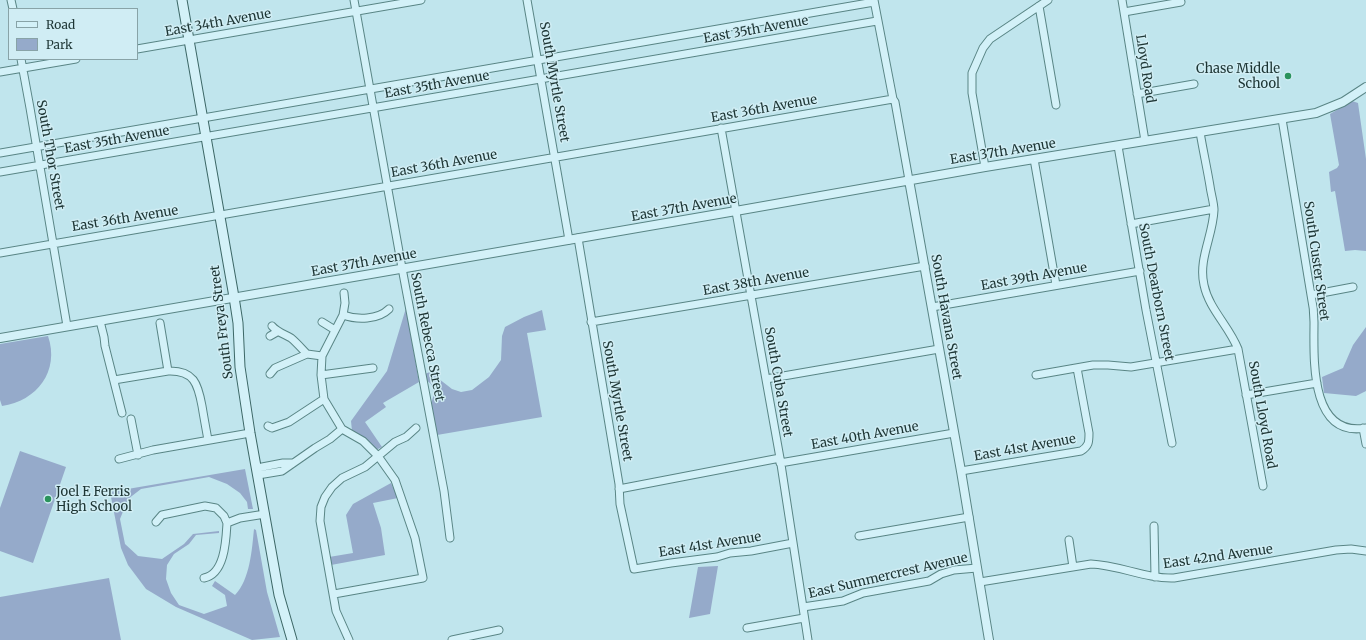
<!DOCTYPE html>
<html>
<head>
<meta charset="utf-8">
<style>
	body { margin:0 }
	#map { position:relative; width:1366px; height:640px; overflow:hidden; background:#c0e5ed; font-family:Merriweather,serif }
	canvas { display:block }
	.legend { position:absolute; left:8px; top:8px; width:130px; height:52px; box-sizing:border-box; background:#d0edf4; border:1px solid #88a3a7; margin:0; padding:5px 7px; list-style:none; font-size:12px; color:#1d3534 }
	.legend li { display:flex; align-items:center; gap:8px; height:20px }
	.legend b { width:20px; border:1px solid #88a3a7 }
</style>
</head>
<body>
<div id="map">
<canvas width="1366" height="640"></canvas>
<ul class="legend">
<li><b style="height:5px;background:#d3f1f8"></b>Road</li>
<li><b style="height:11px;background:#95aaca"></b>Park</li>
</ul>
</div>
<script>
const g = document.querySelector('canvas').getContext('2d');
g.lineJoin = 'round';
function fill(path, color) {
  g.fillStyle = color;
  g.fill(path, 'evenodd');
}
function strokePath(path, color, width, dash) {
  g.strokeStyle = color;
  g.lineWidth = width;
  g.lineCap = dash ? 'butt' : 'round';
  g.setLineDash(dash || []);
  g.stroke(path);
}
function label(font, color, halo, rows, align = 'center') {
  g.font = font + ' Merriweather,serif';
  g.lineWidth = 3;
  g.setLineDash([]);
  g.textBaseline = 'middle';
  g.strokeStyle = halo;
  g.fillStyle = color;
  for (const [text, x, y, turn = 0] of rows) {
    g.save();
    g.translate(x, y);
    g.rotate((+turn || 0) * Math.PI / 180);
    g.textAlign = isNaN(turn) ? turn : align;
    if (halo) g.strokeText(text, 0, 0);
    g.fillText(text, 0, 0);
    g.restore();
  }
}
const green = new Path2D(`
	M1352,101L1358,103L1366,159V251L1355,250L1345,251L1335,191L1331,192L1329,172L1337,168L1339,165L1330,114Z
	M406,308L419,382L383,403L386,407L365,422L382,447L378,449H375L352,431L351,421L387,371Z
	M542,310L546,330L527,333L542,417L437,435L431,404L434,394L431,384L425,379V374L430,372L452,389L461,392L472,390L489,377L501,360L502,336L505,327L524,317Z
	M1366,327V391L1356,396L1324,393L1322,377L1343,368L1353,345Z
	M48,336C60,371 37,401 2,406L0,400V344Z
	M20,451L66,467L33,563L0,551V508Z
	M245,469L253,509H248L247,502L240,493L227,484L209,477L141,489L128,499L120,519L125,544L138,556L162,559L184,544L193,534L219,531V533L196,535L189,544L174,554L167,565L166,579L171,593L179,605L204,614L227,606L225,595L212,586L215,581L235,595C250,580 252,549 254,529L256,530L267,592L280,637L252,640L176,607L146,589L128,565L121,548L110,492Z
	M391,483L398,498L373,503L381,528L385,555L331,565L329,557L353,553L346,515L353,504Z
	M718,566L710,614L689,618L698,567Z
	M109,578L121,640H0V597Z`);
const minor = new Path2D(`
	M11,0L13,9
	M354,0L402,268L444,491L450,538
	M527,0L569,240
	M874,0L893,99L895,102L909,180
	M1122,0L1145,141
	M1039,6L1056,105
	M1124,12L1181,2
	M137,49L421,0
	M21,59L30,108L67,326
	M0,72L76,59
	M1137,94L1194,84
	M1282,119L1311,295C1313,304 1314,313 1314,322C1314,357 1309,438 1366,428
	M721,128L780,458L808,640
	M1200,132C1203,150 1207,168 1210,186C1211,194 1214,203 1214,210C1213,236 1198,259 1204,285C1209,309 1229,326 1238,349L1263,486
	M1118,146L1146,310L1172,443
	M0,153L874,2
	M1034,159L1056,285
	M985,167L972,93V73L983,48L990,39L1048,0
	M0,172L877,21
	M1131,224L1214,209
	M578,238L619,484L620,504L634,569L671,563L717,557L730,553L751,551L793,543
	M0,253L893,99
	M1311,295L1353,287
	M932,307L1140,271
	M343,315C357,320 378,320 389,309
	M100,321L104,337L105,346L122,413
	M322,322L335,330
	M591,322L925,266
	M160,323L168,371
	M272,326C277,332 284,334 291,338C297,343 302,349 307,354L322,356
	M270,336L277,332
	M270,374L275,368L307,354
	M321,375L373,368
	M1036,375L1093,365H1108L1131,367L1238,349
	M766,379L939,349
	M114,380L168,371C194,370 198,384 202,406C204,418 206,429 208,440
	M1246,395L1317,383
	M131,419L138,455
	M268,426L272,428L289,422L324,399
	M1363,428L1366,444
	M119,459L153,450L250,433
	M780,463L954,433
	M257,468L283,463H292
	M961,471L1081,451C1089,446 1089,442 1089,433L1077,368
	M258,475L282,471L315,448L330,439L342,429
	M619,489L780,458
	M156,522L162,515L205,506L216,508L224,516L227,523L240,518L265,514
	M1154,526L1155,577
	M859,536L969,517
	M1069,540L1073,567
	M204,578C225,574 226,540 227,523
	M980,582L1091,564C1119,565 1146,579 1174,578L1336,550L1351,549L1366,551
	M334,594L423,578L415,538L395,480L378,456L363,441L342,429L324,399L321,375L322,356L343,315L345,303L344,293
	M803,607L843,601L863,593L929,581L941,574L954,570L977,568
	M747,628L804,618
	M349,640L336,611L320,521L321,507L325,497L332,487L342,478L365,467L395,442L406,437L416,428
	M452,640L499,630`);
const tertiary = new Path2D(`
	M909,180L961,471L989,640
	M0,338L730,212L985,167L1316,113L1343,102L1366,87`);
const secondary = new Path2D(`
	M182,0L234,297L238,323L240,367L250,433L279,595L292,640`);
const markers = [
	[1288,76,4,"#2a935c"],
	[48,499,4,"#2a935c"]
];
const streetNames = [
	["East 34th Avenue",218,23,-10],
	["East 35th Avenue",756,30,-10],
	["Lloyd Road",1145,69,81],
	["South Myrtle Street",554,82,80],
	["East 35th Avenue",437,85,-10],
	["East 36th Avenue",764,109,-10],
	["East 35th Avenue",117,140,-10],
	["East 37th Avenue",1003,152,-9],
	["South Thor Street",50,155,80],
	["East 36th Avenue",444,164,-10],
	["East 37th Avenue",684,208,-10],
	["East 36th Avenue",125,219,-9],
	["South Custer Street",1316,261,82],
	["East 37th Avenue",364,263,-10],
	["East 39th Avenue",1034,277,-10],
	["East 38th Avenue",756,282,-10],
	["South Dearborn Street",1156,292,79],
	["South Havana Street",946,317,80],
	["South Freya Street",222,322,-97],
	["South Rebecca Street",427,337,79],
	["South Cuba Street",778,382,80],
	["South Myrtle Street",617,401,80],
	["South Lloyd Road",1262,415,80],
	["East 40th Avenue",865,436,-10],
	["East 41st Avenue",1025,448,-10],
	["East 41st Avenue",710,545,-9],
	["East 42nd Avenue",1218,557,-8],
	["East Summercrest Avenue",888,576,-13]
];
const poiNames = [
	["Chase Middle",1280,69],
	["School",1280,84],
	["Joel E Ferris",56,492,"left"],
	["High School",56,507,"left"]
];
fill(green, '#95aaca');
strokePath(minor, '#598585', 9);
strokePath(tertiary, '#598585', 10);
strokePath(secondary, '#3c6766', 11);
strokePath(minor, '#d3f1f8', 7);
strokePath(tertiary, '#d3f1f8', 8);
strokePath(secondary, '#d3f1f8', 9);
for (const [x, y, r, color] of markers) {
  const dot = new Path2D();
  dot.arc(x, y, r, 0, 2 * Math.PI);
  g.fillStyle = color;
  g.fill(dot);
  strokePath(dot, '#d0edf4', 1.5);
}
label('13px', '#1d3534', '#d0edf4', streetNames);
label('13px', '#1d3534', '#d0edf4', poiNames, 'right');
</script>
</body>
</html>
